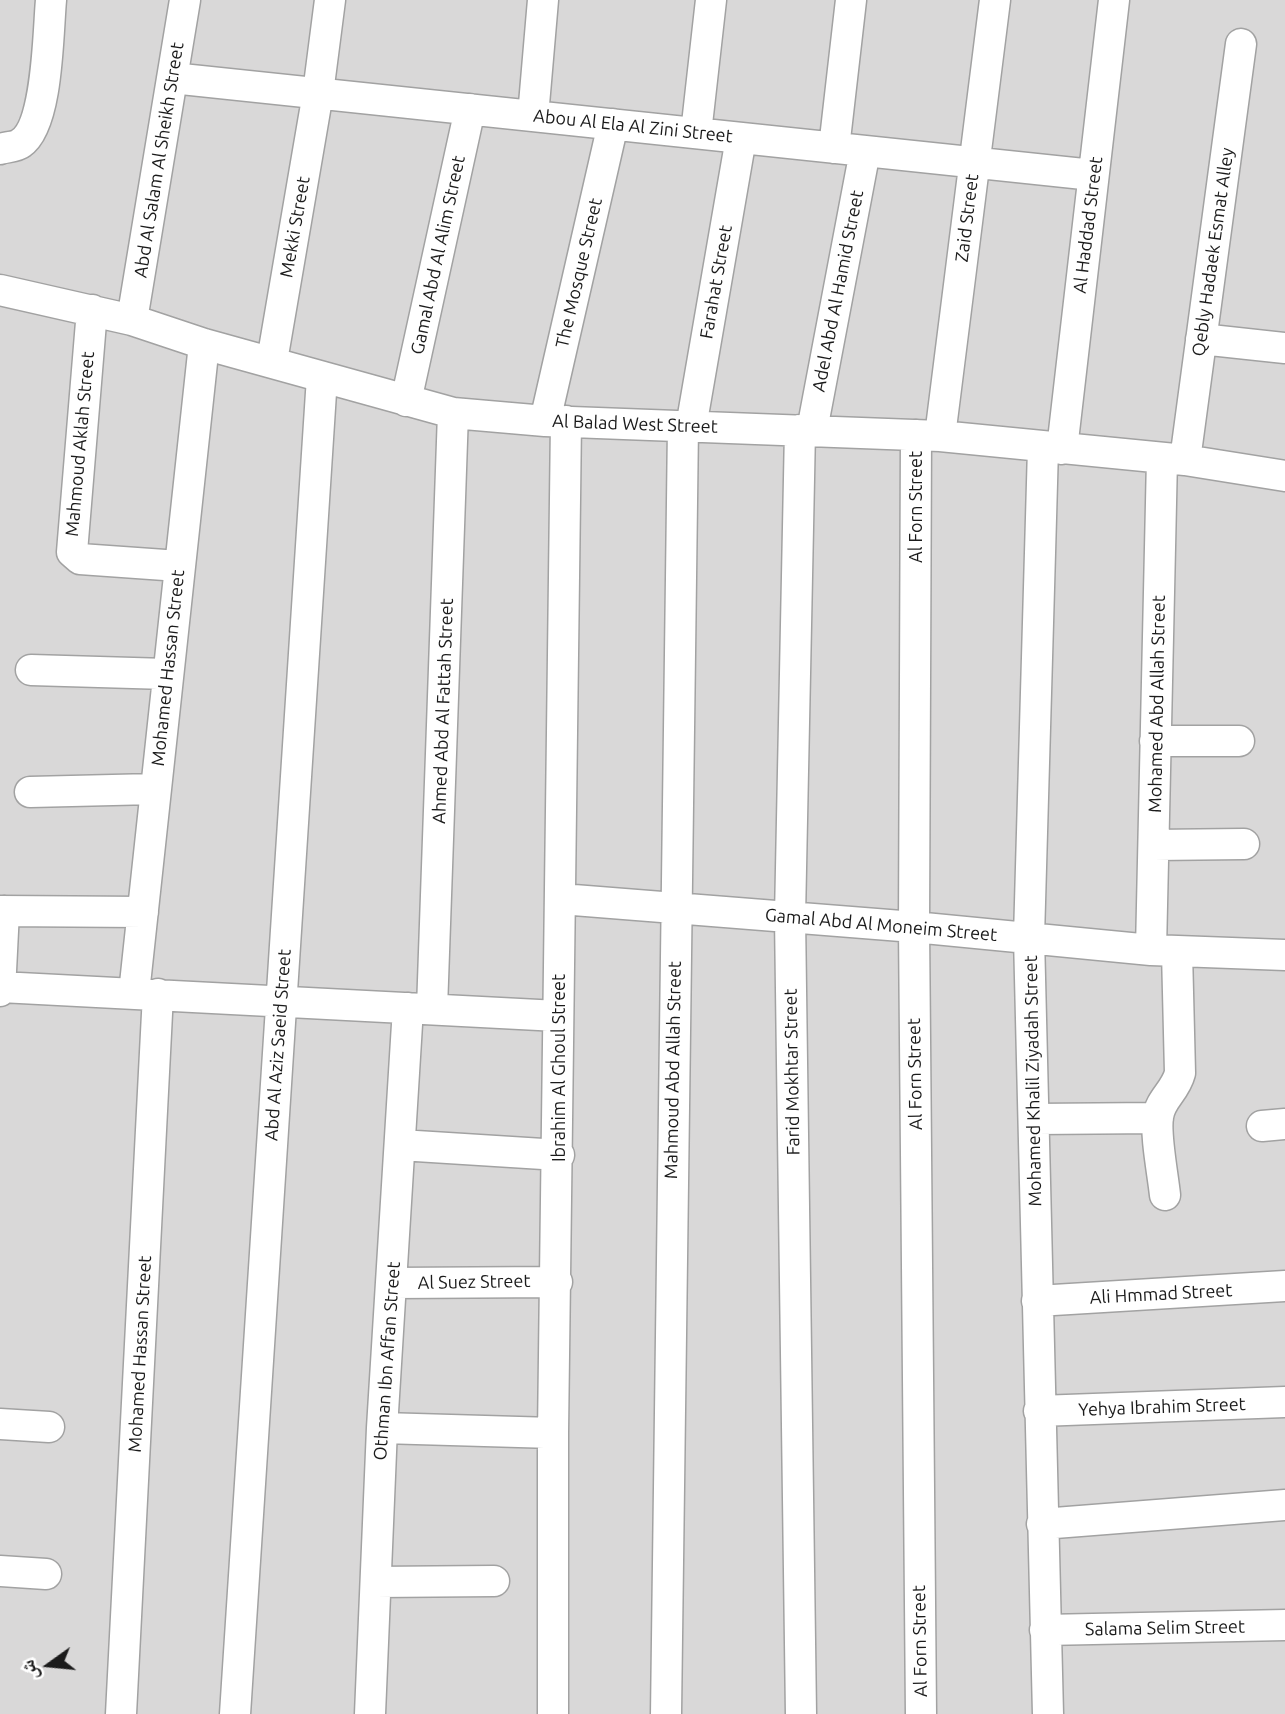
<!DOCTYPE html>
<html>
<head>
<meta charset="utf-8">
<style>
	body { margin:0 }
	#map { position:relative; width:1285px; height:1714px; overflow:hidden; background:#edeae0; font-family:Ubuntu,"Noto Naskh Arabic",sans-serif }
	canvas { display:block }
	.north { position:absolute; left:14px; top:1630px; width:70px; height:70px; -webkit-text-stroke:5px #fff; paint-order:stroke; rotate:255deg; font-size:19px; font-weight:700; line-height:28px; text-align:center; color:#1b1b1b }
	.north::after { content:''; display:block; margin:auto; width:24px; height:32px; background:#1b1b1b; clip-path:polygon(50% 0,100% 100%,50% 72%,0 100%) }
</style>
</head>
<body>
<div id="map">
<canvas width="1285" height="1714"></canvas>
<div class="north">ش</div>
</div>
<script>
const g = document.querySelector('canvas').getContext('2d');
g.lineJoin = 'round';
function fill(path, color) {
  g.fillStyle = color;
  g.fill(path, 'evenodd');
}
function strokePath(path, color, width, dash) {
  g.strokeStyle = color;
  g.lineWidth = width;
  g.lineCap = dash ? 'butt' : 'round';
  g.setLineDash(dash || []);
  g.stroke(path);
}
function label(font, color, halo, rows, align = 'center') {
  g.font = font + ' Ubuntu,sans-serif';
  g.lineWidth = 6;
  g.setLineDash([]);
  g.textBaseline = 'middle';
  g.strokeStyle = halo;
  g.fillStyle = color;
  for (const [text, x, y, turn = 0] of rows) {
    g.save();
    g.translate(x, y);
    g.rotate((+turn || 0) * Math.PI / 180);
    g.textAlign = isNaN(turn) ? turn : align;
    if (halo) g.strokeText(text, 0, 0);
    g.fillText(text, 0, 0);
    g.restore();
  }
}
const residential = new Path2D(`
	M0,0H1285V1714H0Z`);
const minor = new Path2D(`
	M172,78L1093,175
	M533,116L543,0
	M696,133L711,0
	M834,148L851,0
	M0,149C6,147 16,147 21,143C48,125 48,32 51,0
	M0,290L132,320L204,344L453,413L545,421L940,436L1185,460L1285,476
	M92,310L72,552L80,559L179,566
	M132,320L185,0
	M1201,339L1285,348
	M272,361L318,93L330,0
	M406,401L470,109
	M545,421L613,124
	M691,427L741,138
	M800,430L790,917L801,1714
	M812,430L865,151
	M916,435L914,927L921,1714
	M940,436L995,0
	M1043,448L1029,937L1048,1714
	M1062,449L1114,0
	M1185,460L1241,44
	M31,670L167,674
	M1155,741H1239
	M30,792L154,789
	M1154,845L1244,844
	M561,899L914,927L1151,950L1285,955
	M0,911L143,912
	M1151,950L1162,458
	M0,987L558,1016
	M0,991L4,911
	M134,993L204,344
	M432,1009L453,413
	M1035,1119L1158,1118
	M1262,1126L1285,1124
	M400,1145L559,1155
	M1165,1195C1163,1175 1155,1135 1158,1117C1160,1099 1175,1092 1180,1073L1177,952
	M392,1283L557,1282
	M1037,1301L1285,1286
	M1039,1411L1285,1402
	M0,1424L49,1427
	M382,1428L553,1433
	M1042,1524L1285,1505
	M0,1571L46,1574
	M376,1582L494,1581
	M1045,1630L1285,1625
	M121,1714L158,994
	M235,1714L322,377
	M370,1714L382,1428L408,1008
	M553,1714V1433L566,421
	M666,1714L683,426`);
const streetNames = [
	["Abou Al Ela Al Zini Street",633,126,6],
	["Abd Al Salam Al Sheikh Street",159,160,-81],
	["Zaid Street",967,218,-83],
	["Al Haddad Street",1088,225,-83],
	["Mekki Street",295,227,-80],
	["Qebly Hadaek Esmat Alley",1213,252,-82],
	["Gamal Abd Al Alim Street",438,255,-78],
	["The Mosque Street",579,273,-77],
	["Farahat Street",716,282,-80],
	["Adel Abd Al Hamid Street",838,291,-79],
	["Al Balad West Street",635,424,2],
	["Mahmoud Aklah Street",80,444,-85],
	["Al Forn Street",916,507,-90],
	["Mohamed Hassan Street",168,668,-84],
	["Mohamed Abd Allah Street",1157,704,-89],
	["Ahmed Abd Al Fattah Street",443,711,-88],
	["Gamal Abd Al Moneim Street",881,925,5],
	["Abd Al Aziz Saeid Street",278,1045,-86],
	["Ibrahim Al Ghoul Street",559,1068,-90],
	["Mahmoud Abd Allah Street",673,1070,-89],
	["Farid Mokhtar Street",792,1072,-91],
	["Al Forn Street",915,1074,-91],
	["Mohamed Khalil Ziyadah Street",1033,1081,-91],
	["Al Suez Street",474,1282,-1],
	["Ali Hmmad Street",1161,1294,-3],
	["Mohamed Hassan Street",140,1354,-87],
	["Othman Ibn Affan Street",387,1361,-86],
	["Yehya Ibrahim Street",1162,1407,-2],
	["Salama Selim Street",1165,1628,-1],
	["Al Forn Street",920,1641,-91]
];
fill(residential, '#d9d8d8');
strokePath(minor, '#a2a2a2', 33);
strokePath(minor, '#fff', 30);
label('18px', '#1b1b1b', '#fff', streetNames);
</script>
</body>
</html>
